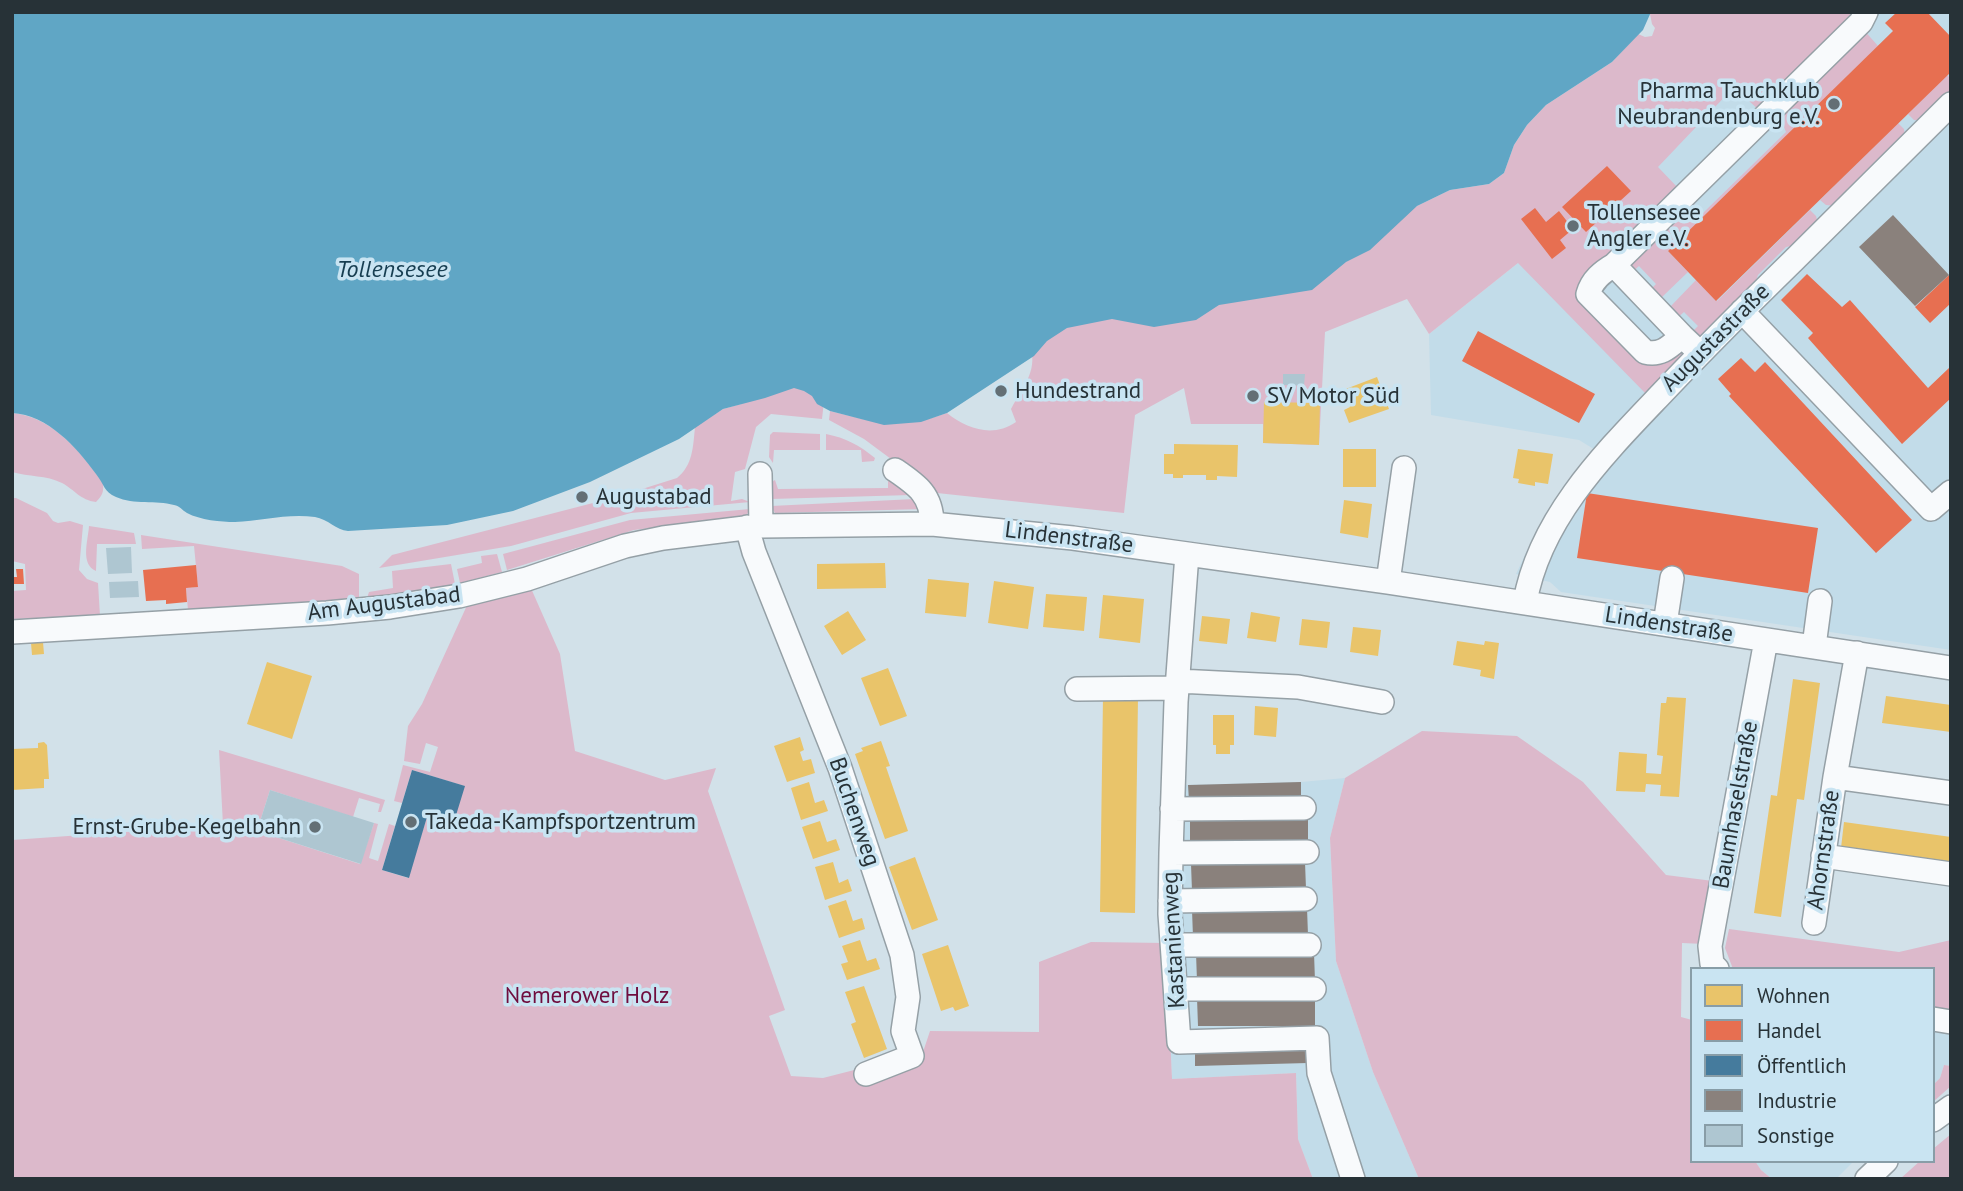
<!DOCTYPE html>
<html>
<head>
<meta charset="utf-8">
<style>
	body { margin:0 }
	#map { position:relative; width:1963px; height:1191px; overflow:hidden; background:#d2e1e9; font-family:"PT Sans",sans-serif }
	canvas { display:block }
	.frame { position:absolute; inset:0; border:14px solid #273237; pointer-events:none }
	.legend { position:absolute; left:1690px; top:967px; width:245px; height:196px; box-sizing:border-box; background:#c9e4f2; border:2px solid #889da7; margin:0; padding:9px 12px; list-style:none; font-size:21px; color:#273237 }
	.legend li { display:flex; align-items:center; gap:14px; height:35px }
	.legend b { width:35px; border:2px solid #889da7 }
</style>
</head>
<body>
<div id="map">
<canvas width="1963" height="1191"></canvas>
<div class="frame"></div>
<ul class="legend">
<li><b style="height:19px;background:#e9c46a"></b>Wohnen</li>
<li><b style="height:19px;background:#e76f51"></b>Handel</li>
<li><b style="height:19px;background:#457b9d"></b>Öffentlich</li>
<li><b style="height:19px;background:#8a817c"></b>Industrie</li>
<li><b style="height:19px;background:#aec6d1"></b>Sonstige</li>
</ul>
</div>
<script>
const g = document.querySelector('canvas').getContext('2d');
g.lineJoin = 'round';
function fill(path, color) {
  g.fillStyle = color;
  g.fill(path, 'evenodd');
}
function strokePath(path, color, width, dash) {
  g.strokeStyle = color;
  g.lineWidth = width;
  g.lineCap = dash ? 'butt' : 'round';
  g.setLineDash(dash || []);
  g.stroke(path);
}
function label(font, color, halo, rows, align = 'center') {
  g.font = font + ' "PT Sans",sans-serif';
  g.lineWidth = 7;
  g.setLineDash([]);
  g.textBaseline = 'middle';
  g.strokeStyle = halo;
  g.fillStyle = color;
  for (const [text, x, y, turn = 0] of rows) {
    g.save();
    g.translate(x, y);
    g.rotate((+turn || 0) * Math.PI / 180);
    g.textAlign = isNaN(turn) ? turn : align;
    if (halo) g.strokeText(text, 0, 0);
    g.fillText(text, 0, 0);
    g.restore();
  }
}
const built = new Path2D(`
	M1805,12H1951V650L1561,592L1550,582L1516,574L1536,532L1549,512L1597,451L1579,440L1431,415L1429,334L1518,263Z
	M1345,778L1330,838L1336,961L1373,1072L1419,1179H1313L1298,1139L1296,1073L1172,1079L1166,943L1183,941V785L1301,782Z
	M1937,1008L1951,1010V1066L1944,1065L1940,1078L1933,1085V1026Z
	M1755,1161H1854L1836,1179H1772L1761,1170Z`);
const green = new Path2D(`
	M1647,12H1860L1762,113L1734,87L1658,167L1679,189L1584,277L1641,360L1684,350V355L1647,395L1518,263L1429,334L1407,299L1325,332L1319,445L1263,443V424H1191L1184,388L1135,415L1124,513L937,493L864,439L829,420L830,411C878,423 898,430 947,413C967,429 993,438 1016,422L1011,409C1025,383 1039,370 1029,341L1417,206L1450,190L1489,184L1504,173L1514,145L1527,125L1546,105L1612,62L1638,34L1645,37L1652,36L1655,28L1652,24L1650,14Z
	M1863,29L1878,46L1668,251L1688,272L1662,297L1658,298L1649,291L1656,284L1639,266L1631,273L1627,262L1689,199L1703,213L1786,132L1779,115Z
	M1947,75L1951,79V92L1922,121L1914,120L1908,114Z
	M1898,123L1904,129L1905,137L1836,206L1826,205L1820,200Z
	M1810,210L1816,216L1818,224L1796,245L1786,247L1758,275L1754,286L1707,335L1697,336L1691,333L1698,326L1684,312L1676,319L1670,310L1671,306L1696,280L1717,301Z
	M826,383L822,419L771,414L756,427L745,469L735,472L731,501L742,499L750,502L631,513L511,546L379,568L392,555L620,496L677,478C693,465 693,447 695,427L723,409L741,404L758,387Z
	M12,413C52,416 82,453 103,483C104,492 102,496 96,502C80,500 75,490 62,483C46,475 29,477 12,472Z
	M773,432L820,434V450H774L773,463L769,457L770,435Z
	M826,434C846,438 859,445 875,458L874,461L862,462L861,450H826Z
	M888,477L911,495L771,499L770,483L775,480L778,489L888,488Z
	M12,498H16L47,513L53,521L58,523L70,521L83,525L79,570L87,579L98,583L100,616L12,619V591L26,590L25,564L12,561Z
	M915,499L924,509L775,513L771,506Z
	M750,509L746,516L634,530L507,570L503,554L630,520Z
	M89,526L134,533L136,544H97L96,571C80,564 88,541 89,526Z
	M141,535L342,566L359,574V599L188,610L186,588L198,587L194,546L142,549Z
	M497,554L502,572L460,583L457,569L482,563L481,556Z
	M451,564L455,584L426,591L367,598L369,592L393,588L392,571Z
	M530,586L560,654L575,751L665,780L716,768L708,791L785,1010L769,1016L791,1076L823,1078L866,1067L920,1061L930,1031L1039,1032V962L1091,942L1166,943L1172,1079L1296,1073L1298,1139L1313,1179H12V840L223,825L219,750L385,800L381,812H378L380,804L359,798L353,817L270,790L257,831L360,864L374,823L378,824L369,858L378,861L389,824L395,826L382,870L408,878L427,817L464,786L412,770L402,803L394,801L403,765L430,772L438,747L426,743L420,764L404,761L408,726L422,704L469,601Z
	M1422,731L1517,736L1583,782L1666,875L1713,881L1704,944L1682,943L1681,1017L1692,1020V1161H1755L1761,1170L1772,1179H1419L1373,1072L1336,961L1330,838L1345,778Z
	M1729,929L1899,952L1951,940V1010L1933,1007V969H1733L1725,948Z
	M1944,1065L1951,1066V1086L1933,1102V1085L1940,1078Z
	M1951,1134V1179H1900L1920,1161H1933V1149Z`);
const water = new Path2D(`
	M12,12H1651L1643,30L1612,62L1546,105L1527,125L1514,145L1504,173L1489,184L1450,190L1417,206L1370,250L1346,262L1312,290L1219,305L1196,320L1154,327L1112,319L1067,328L1047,341L1034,356L947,413L921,422L884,425L830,411L817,404L812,396L804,391L794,388L765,398L723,409L679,439L590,482L513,511L447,525L348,531C336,530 328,519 315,517C288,513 261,521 235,522C221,522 200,520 187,513C182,510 180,506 174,505C156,500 134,505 116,497C104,492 104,484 96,474C76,447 48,415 12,413Z`);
const homes = new Path2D(`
	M1377,377L1389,409L1349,423L1344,410L1350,407L1343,390Z
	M1264,402L1320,403L1319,445L1263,443Z
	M1174,444L1238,445L1237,477L1217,476V480H1206V475H1183V478H1173V474H1164V454H1174Z
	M1343,449H1376V487H1343Z
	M1518,449L1553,454L1548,484L1535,482V486L1518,483L1519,479L1513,478Z
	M1344,500L1372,504L1368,538L1340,533Z
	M885,563L886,588L817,589V564Z
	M928,579L969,583L966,617L925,613Z
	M994,581L1034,587L1028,629L988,623Z
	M1046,594L1087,597L1084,631L1043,627Z
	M1103,595L1144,599L1140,643L1099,638Z
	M848,611L866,640L842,655L824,626Z
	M1251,612L1280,617L1276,642L1247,638Z
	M1202,616L1230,619L1227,644L1199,641Z
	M1302,619L1330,622L1327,648L1299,645Z
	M1353,627L1381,630L1378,656L1350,652Z
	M1457,641L1484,645L1485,641L1499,643L1494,679L1480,676L1481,670L1453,665Z
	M43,642L44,654L32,655L31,643Z
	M267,662L312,676L292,739L247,724Z
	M888,668L907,716L880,726L861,678Z
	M1793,679L1820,683L1804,800L1797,799L1781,917L1754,913L1771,795L1777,796Z
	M1103,696L1138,697L1135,913L1100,912Z
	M1886,696L1951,705V732L1882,723Z
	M1667,697L1686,698L1679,797L1660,796L1661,785L1646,784L1645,792L1616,791L1619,752L1647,754L1646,773L1661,774L1663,756L1657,755L1661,703H1666Z
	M1255,706L1278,708L1276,737L1254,735Z
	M1213,715H1234V745H1230V754H1216V745H1213Z
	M800,737L804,750L800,752L803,761L811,759L815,773L787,782L774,746Z
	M881,741L890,766L886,767L908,831L885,839L855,754L863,751L861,748Z
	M44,742L47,745L49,779H44V788L12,790V749L38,748V743Z
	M809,782L815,803L824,800L828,811L801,820L791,788Z
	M820,821L827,842L836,839L840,850L813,859L802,827Z
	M1844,822L1951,837V864L1841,848Z
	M915,857L938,920L912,930L889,867Z
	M833,862L839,883L848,879L852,891L825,900L815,867Z
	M846,900L853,921L862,918L865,929L839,938L828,906Z
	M860,940L867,961L876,958L880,969L847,980L841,964L848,962L842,946Z
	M948,945L969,1006L955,1011L953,1007L941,1011L922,954Z
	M864,986L887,1049L864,1058L851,1024L856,1022L845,992Z`);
const shops = new Path2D(`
	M1897,12H1927L1951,37V72L1716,301L1668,251L1893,31L1885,23Z
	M1607,166L1631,191L1586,232L1562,207Z
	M1535,208L1546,222L1559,211L1573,229L1560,240L1566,248L1552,259L1521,219Z
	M1807,274L1842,307L1850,300L1928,388L1949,368L1951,370V398L1902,444L1808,338L1813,333L1781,300Z
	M1949,275L1951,303L1930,323L1915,307Z
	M1478,331L1595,394L1579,423L1462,361Z
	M1741,358L1755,372L1765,362L1912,520L1876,553L1729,396L1731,394L1718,379Z
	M1587,493L1818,528L1808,593L1577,558Z
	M196,565L198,587L186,588L187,602L166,604V600L146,601L143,570Z
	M16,569H23L24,584H12V577H17Z`);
const public = new Path2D(`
	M412,770L465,786L453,825L427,817L409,878L382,870Z`);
const industry = new Path2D(`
	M1893,215L1949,275L1915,306L1859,247Z
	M1301,782V798L1189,801L1188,785Z
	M1190,816H1308V844H1190Z
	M1305,862L1306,889L1192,891L1191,864Z
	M1307,908L1308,935L1193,937L1192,910Z
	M1196,953H1314L1315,981H1197Z
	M1197,998H1315V1026H1198Z
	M1307,1047L1308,1063L1195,1066V1050Z`);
const building = new Path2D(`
	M1283,374H1305L1304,386L1283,385Z
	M131,547L132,573L108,574L106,548Z
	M138,581L139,597L110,598L109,582Z
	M270,790L374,823L361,864L257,831Z`);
const minor = new Path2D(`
	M1614,265L1682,336
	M1742,311L1931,509L1951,492
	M1700,353L1682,336C1670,346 1662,356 1645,352L1588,294C1592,280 1602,272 1614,265L1861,22L1866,12
	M895,470C917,485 932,495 932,524
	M760,474L761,526
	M747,527L754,552L840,768L902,955L908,997L903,1031L912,1056L866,1074
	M1187,554L1176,702L1171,853L1170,914L1179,1042L1317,1038L1319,1073L1353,1179
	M1388,582L1404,468
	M1525,602C1540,516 1608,450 1666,389C1708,345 1750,303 1793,261C1846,209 1898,156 1951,104
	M1665,624L1672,578
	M12,632L327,613L390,607L459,596L527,579L625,546L663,538L761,526L932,524L1073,538L1388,582L1951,668
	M1814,646L1820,601
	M1178,681L1298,687L1382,702
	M1077,689L1177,688
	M1835,777L1951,793
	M1172,809L1304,808
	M1171,853L1307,852
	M1823,856L1951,874
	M1170,901L1305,899
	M1814,923L1835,777L1857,653
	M1173,945H1309
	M1717,969L1712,964L1710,946L1766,640
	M1176,989H1314
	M1933,1019L1951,1022
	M1933,1120L1951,1107
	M1867,1179L1886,1161`);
const markers = [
	[1834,104,7,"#636f75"],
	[1573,226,7,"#636f75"],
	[1001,391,7,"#636f75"],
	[1253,396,7,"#636f75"],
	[582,497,7,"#636f75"],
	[411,822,7,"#636f75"],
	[315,827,7,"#636f75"]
];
const poiNames = [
	["Pharma Tauchklub",1820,91,"right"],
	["Neubrandenburg e.V.",1820,117,"right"],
	["Tollensesee",1587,213],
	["Angler e.V.",1587,239],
	["Hundestrand",1015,391],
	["SV Motor Süd",1267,396],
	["Augustabad",596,497],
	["Takeda-Kampfsportzentrum",425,822],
	["Ernst-Grube-Kegelbahn",301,827,"right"]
];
const streetNames = [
	["Augustastraße",1716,338,-45],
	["Lindenstraße",1069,538,7],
	["Am Augustabad",384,604,-7],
	["Lindenstraße",1669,625,9],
	["Baumhaselstraße",1736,805,-80],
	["Buchenweg",854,812,71],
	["Ahornstraße",1824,850,-82],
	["Kastanienweg",1174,940,-93]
];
const parkNames = [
	["Nemerower Holz",587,996]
];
const waterNames = [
	["Tollensesee",392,270]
];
fill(built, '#c2dce9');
fill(green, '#dcb9cb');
fill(water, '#60a6c5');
fill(homes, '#e9c46a');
fill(shops, '#e76f51');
fill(public, '#457b9d');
fill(industry, '#8a817c');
fill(building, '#aec6d1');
strokePath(minor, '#95a0a6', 26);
strokePath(minor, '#f8fafc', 23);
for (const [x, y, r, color] of markers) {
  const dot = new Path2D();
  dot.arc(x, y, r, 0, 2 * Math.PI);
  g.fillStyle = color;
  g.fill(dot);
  strokePath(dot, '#c9e4f2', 2.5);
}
label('23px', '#273237', '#c9e4f2', poiNames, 'left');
label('23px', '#273237', '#c9e4f2', streetNames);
label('23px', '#6f0d3e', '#c9e4f2', parkNames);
label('italic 24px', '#173e51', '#c9e4f2', waterNames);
</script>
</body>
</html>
